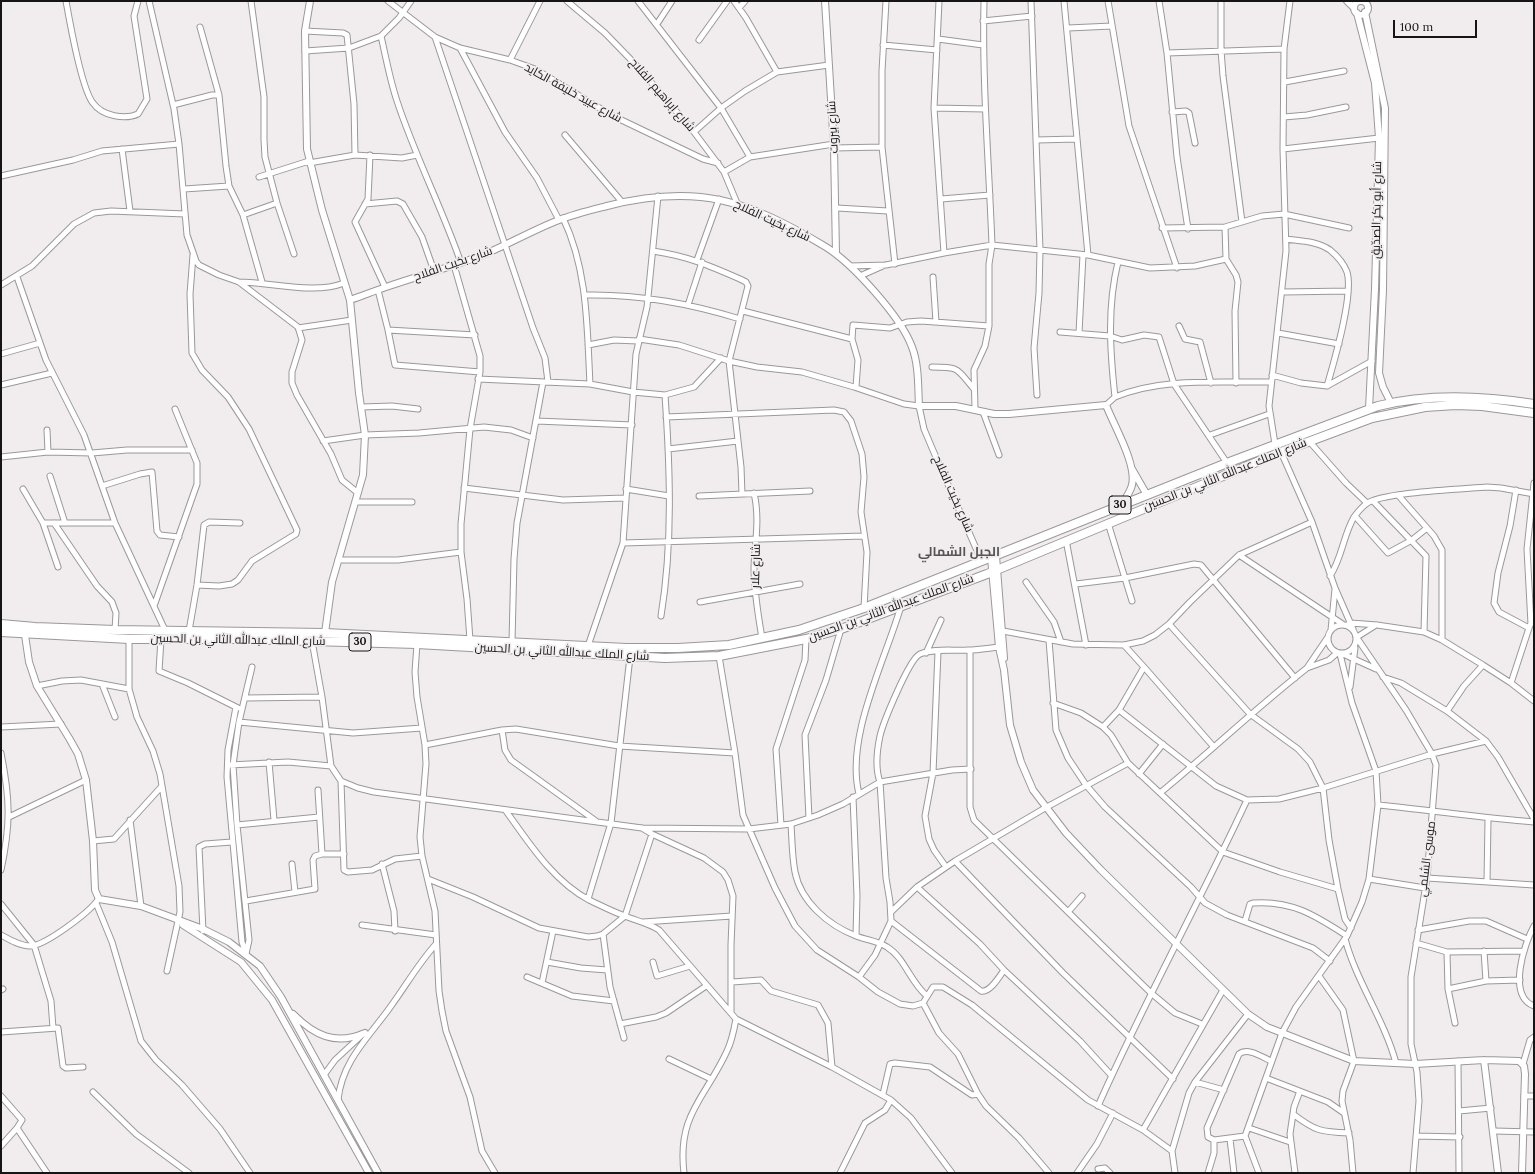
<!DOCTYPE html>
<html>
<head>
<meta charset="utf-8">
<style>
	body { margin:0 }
	#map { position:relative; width:1535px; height:1174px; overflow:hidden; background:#f1edee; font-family:Lora,serif }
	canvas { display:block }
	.frame { position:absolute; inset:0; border:2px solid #161515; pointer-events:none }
	.scale { position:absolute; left:1393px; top:20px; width:84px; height:18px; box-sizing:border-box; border:2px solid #161515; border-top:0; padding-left:5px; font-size:12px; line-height:14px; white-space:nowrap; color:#161515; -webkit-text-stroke:3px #f1edee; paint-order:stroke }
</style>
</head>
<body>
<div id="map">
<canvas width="1535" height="1174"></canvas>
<div class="frame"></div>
<div class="scale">100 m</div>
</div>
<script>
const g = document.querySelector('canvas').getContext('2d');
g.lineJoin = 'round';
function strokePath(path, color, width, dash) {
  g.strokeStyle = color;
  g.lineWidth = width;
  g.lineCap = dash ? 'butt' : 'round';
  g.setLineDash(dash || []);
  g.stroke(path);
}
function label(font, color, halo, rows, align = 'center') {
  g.font = font + ' Lora,Cairo,serif';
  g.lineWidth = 3.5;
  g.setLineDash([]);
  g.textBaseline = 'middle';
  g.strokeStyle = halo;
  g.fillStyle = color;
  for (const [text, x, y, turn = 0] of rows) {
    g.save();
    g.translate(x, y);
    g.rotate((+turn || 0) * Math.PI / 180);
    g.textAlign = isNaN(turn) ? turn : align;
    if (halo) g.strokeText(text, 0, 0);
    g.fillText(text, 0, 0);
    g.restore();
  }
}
const minor = new Path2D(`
	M66,1C70,23 81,88 93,103C102,116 125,120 138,114L147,99L134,16L138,1
	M149,1L174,109L179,144L187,235L196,261L199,265L219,275L239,282L298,327L302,340L292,372V383L297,395L331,454L342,480L358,493
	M388,1L435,37L460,48L510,60L535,69L611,115L703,159L718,163
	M411,1L399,18L381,36C386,58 390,80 397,101C415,156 442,208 461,263
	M567,1L605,33L637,66L694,132L724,172L737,203
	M638,1L721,108L750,157
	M734,1L746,18L777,72
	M886,1L882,71V147L895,264
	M939,1L934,108L944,253
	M1031,1L1040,250L1039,293L1034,348L1037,395
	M1064,1L1088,255
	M1108,1L1129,126L1177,268
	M1159,1L1167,53
	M1221,1V50L1223,76L1242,222
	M739,8L745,1
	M983,21L1032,16
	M657,24L672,1
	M200,27L219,95
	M1068,28L1112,26
	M305,31L343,33L347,35L354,104L355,155
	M435,37L533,328L545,358L548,382
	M938,39L983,45
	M699,40L727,1
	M883,45L937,50
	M460,48L505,132L537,178L559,220
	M305,51L349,48L381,36
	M510,60L540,1
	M1285,82L1344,71
	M173,105L212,95H219L226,166L229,186L243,215L262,282
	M934,108L985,109
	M1172,112L1186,111L1189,113L1195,143
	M1284,117L1307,115L1346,107
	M694,132L721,108L745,91L777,72L829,65
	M565,135L622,202
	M1037,140L1076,139
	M834,148L882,147
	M122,149L130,211
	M1283,149L1379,138
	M370,155L368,199L355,222L385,287
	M309,163L355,155L402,158L417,155
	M724,172L750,157L834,144
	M1,176L73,160L102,151L179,144
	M259,177L309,161
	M184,189L229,186
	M941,199L990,195
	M277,203L294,254
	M365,204L397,201L403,204L422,237L434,271
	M837,208L888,211
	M243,215L277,203L265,157L264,140V97L251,1
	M563,218C588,270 587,328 590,384
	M1162,228L1225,227L1262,216L1284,214L1349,228
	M1188,229L1177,157L1167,53L1284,49
	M1286,239C1301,241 1317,241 1330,250C1336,255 1344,264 1347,272C1354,295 1334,362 1327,386
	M653,251C687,256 708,265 740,279L746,282L748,286L729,361L741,467L742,494
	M193,255L190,294L192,353L202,370L228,397L249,429L297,530L296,534L291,537L252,561L238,580L232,584L219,586L197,585
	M1226,259L1236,275L1238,282L1235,311L1236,383
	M697,260L719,199
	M454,265L480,356V372L470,429L461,524V552L467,599L470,640
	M850,266L886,265L944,253L992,245L1088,255L1150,268L1195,266L1226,259L1225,227
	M860,276L885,265
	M17,277L46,360L84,435L115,523L165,630
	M933,277L936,322
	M239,282C272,282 313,295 344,283
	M1,285L32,266L74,224L94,213L111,211L185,214
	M378,290L388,330L395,365L480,372
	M1283,292L1348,291
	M585,295C638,294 689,303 740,319
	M688,305L702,262
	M743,311L852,339
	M1179,326L1185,339L1200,342L1211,383
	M298,328L352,320
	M388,330L475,335
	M1060,332L1110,336L1122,340L1144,335L1159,337L1174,384L1227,463
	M1079,333L1083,255
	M1278,333L1339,344
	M639,339L679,345L729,361L757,367L802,372L854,387L904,404L919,406L924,429L932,448L982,562
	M588,345L614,340L638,341
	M1,354L40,343
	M932,367C960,367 956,368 974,389
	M1272,375L1301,383L1327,386L1372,361
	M478,379L590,384L633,392L665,395L694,387L721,358
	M1,385L52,373
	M856,387L858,360L852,339L853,325L890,328L907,322L921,321L989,326
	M1115,397C1163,377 1220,383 1270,382
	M1106,405L1115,397C1110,351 1107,307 1118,262
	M361,407L392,406L418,409
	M975,409L974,370L985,346L989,326V264L992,245C989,164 982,83 984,1
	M983,412L999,455
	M666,417L834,410L844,412L851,421L862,454L864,477L861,512L867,552L864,608
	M537,421L632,425
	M47,430L48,452
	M1210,435L1269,414
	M323,441L365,435L419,433L484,427L511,430L533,438
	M1309,441L1346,483L1367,503
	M1275,444L1269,406L1286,251L1283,149L1284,49L1290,1
	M668,449L738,441
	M1281,452L1312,522L1335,588L1353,629
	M1,457L48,452L92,453L127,450H192
	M50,476L65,523
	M102,486L140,474L152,472L157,531L160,535L179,537
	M464,488L563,500L625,498
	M23,489L43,523L58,567
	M626,489L669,496
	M1516,490L1510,526L1498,573L1494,603L1499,612L1529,628
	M754,493C760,519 755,542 754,567C754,591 758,615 762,638
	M1398,495L1434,536L1442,550V640
	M699,496L810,491
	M1373,501L1426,556L1424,632
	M356,502H412
	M1355,516L1388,553L1412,540L1427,528
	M43,523H115
	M54,523L97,586L112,602L116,613L115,630
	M1108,523L1132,601
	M1066,540L1086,645
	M623,543L864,536
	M1239,555L1344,625
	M338,560H398L461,552
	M1330,576C1342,558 1343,536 1354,517C1357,513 1362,507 1366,504C1381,492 1465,489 1487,487L1501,488L1534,494
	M1026,582L1054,622L1061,642
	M1076,584L1125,578L1194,564L1201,565L1295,678
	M700,602L800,584
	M154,606L197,484V463L175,409
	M661,616C673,543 670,468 665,395
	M1169,624L1250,714L1298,749L1310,762L1323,788L1329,840L1338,889L1345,919L1351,928
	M1531,624L1527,549L1534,483
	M1328 639a14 14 0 1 1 28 0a14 14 0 1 1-28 0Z
	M1347,625L1351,623L1377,625L1424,632L1442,640L1483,665L1511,683L1534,701
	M1331,630L1335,589
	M189,631L197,585L204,525L209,522L240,523
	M1003,631L1073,644L1124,645L1143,641L1155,635L1169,624L1190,602L1239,555L1312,522
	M1328,637L1307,668L1329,660L1337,653
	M1357,637L1376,625
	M1357,638L1406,710L1432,754L1436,765L1427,878L1411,977V1044L1417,1072L1419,1101L1413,1173
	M129,639V689L137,717L153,751L160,774L179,886L180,912L167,971
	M161,639L159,671L188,683L238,708
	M1049,640L1056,730L1068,758L1086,785L1105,807L1191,887L1205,903L1227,915L1313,948L1330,961
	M312,641L322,697L331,766L341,781L358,788L374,792L642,828L749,829L791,824L818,815L843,804L880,782L952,770L971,769
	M512,642L514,559L517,523L543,382
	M417,644L415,672L417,697L425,745L426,764L420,837L422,856L435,911L439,991L442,1011L446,1031L470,1097L482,1151L495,1173
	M588,646L623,543L636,354L647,307L658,196
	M970,650V807L974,820L1151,993L1175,1013L1202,1024
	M938,652L933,773L925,816L929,839L934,850L946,867
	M926,653L941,620
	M1343,654L1376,669
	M719,656L735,753L743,815L775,888L795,926L817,950L859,977L878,992L900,1004L913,1006L923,1003L933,987H943L972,1005L1088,1100L1143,1130L1172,1151
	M1144,667L1213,746
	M1383,677L1401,683L1447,711L1486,741L1498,757L1534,819
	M1511,683L1530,625
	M102,684L115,717
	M37,686L62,681L81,680L129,689
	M1350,687L1355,648
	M245,698L322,697
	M1053,703L1081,713L1103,727L1111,735L1128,763L1223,852L1280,872L1338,889
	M236,707L228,750L227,777L242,942L246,954
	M1119,710L1216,786L1247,800L1279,799L1323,788L1432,754L1486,741
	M1447,711L1464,686L1483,665
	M239,722L353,733L422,728
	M1,727L61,724
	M1103,727L1119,710L1144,667L1124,645
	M502,730L505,750L511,760L596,821
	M425,745L502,730L516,729L619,746L735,753
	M1,753C10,798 11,824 1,870
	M269,762L274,820
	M230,765L288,762L331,766
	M1139,774L1163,744
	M341,781L344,870L348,872L372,870L395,859L422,856
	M1160,793C1210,752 1256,708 1307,668
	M859,794C845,737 885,661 901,606
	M853,797L857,896L856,936
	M1378,805C1430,810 1482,818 1534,822
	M506,811C529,843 553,881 589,900C600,905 613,912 625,916C637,921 648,923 659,930L736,1019L832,1067L891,1100L911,1118L952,1173
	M9,817L86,780
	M809,818L805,735L826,680L841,629
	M130,820L141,906
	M791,824C792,839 792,856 795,872C801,902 828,925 856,936C866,940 878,941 887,947C905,958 910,982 927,996
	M237,825L319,817
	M781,825L776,749L805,660L806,639
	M642,828L652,834L704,858L723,872L728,880L733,896L731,945V1013
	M93,841L114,839L162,786
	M322,854H344
	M955,861L1063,973L1173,1079
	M292,864L295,892
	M382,864L394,911L395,931
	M1427,878L1534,885
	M428,879L473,897L539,928L588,937L597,936L603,934L625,916L652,834
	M1369,879L1425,888
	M1487,882L1488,819
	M917,887L980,944L1004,970L1080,1041L1111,1075
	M588,899L611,823L630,657
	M246,901L315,889L313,860L315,856L322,854L318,790
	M96,903L112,942L141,1041L156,1060L182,1085L220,1129L250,1173
	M1,904L34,945L51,1001L53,1028
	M891,912L917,887L955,861L1045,808L1128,763
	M1068,912L1082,896
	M891,921L981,991C990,993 999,977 1004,970
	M1245,921L1250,904L1253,903C1292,900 1316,916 1347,936
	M643,922L732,916
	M362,925L436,935
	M1534,926C1524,944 1507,996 1534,1006
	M1418,930L1469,921H1486L1527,939
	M203,931L199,847L205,844L232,842
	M603,934L610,987L624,1038
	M1,935C10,940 20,946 30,946C45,946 88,913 97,901
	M1345,939C1357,983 1384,1019 1396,1063
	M1416,943L1447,952L1523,951
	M1484,951L1486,981
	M1447,952L1448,989L1455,1023
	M246,954L249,940L237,825L233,765L239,722L252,667
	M547,962L581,968L607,970
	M653,962L657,976L690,966
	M1319,976L1343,1010L1352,1052L1354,1061L1343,1091L1342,1101L1350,1140L1353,1173
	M527,977L572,996L614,1001
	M859,977L875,955L891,921L890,902L886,878L880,782C875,768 877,750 880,736C883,723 909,659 920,654C933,648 954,651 968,650C978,650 989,648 999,647
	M732,982L761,980L771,991L818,1005L828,1023L832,1067
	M542,983L553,931
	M1448,989L1486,981L1520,980
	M1,990L3,989
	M923,1003L939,1033L958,1054L978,1094L986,1106L1019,1138L1049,1173
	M620,1024L656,1017L666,1013L706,986
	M1,1032L58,1028L63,1066L66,1068L83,1067
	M669,1059L711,1079
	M1271,1061C1262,1057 1248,1047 1239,1054L1207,1128L1208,1137L1214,1140L1245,1136L1282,1033L1296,1007L1347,936L1362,902L1369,879L1378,805L1376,771L1352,703L1340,654
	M1458,1061L1459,1173
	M1523,1064L1530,1040L1534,1037
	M324,1075L335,1060L363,1034
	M1266,1078L1328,1102L1344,1113
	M1195,1082L1224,1090
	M93,1092L136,1134L189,1173
	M883,1094L890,1064L895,1063L930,1067L972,1095L978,1094
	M1,1096L22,1120L17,1128L1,1146
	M1524,1096H1534
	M338,1100C342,1060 370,1036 391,1006C407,984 418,964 436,944
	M1098,1106C1144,1002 1199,903 1247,800
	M1459,1111L1491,1108
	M1293,1114C1315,1131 1321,1132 1349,1133
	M17,1128L47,1173
	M1249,1128L1290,1142
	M1143,1130L1223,990
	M1494,1131L1534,1132
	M1245,1136L1259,1173
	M1416,1136L1460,1137
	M1230,1139L1234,1173
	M1098,1169L1105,1168L1110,1173
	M684,1173C677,1114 705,1099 727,1051C732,1041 734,1030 736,1019
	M840,1173L865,1123L885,1110L891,1100
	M1077,1173L1097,1144L1113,1113
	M1175,1173L1172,1151L1189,1093L1195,1082L1248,1014
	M1208,1173L1214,1153V1140
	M1295,1173L1290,1134L1294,1107L1300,1091`);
const tertiary = new Path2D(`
	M310,1L305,31L307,149L322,210L350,300L359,393L365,435L363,475L332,582L325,633
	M825,1L834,148L836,254
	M1347,1L1354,8
	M1354 8a7 7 0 1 1 14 0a7 7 0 1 1-14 0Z
	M1365,12L1385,108L1383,290L1379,373L1383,387L1391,403
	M1357,13L1375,83L1379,138L1375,289L1369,409
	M350,300C362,296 374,291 386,287C418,276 451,267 483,255C509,244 533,230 559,220C574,214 591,210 607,206C697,183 748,200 826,247C853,264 901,317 912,347C919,365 918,388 919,406H956L994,414H1009L1106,405C1114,426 1137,464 1132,485C1130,493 1125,499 1121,505
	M1132,469L1147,495
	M996,556L1004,658
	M991,558L999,647L1004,670L1010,725L1021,762L1033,790L1066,833L1101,870L1248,1014L1267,1027L1354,1061L1415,1064L1484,1060L1519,1061L1524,1066L1525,1074L1522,1173
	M25,635L29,662L37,686L69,738L78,754L86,780L93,841L95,890L99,899L141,906L203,929L229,942L260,966L281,997L378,1173
	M183,925L241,962L272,1000L369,1173
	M293,1014C314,1035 335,1046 365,1033
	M1484,1060L1498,1173`);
const primary = new Path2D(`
	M1,624L35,627L115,630L325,633L626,648H678L729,645L799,630L864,608L1227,463L1378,406C1429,393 1483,396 1534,404
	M1,632L129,639H240L417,644L665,658L719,656L806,639L841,629L987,574L1281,452L1372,418L1425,407L1456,405L1482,406L1534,413`);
const shields = [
	[1120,505,22],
	[360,642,22]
];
const shieldNames = [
	["30",1120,505],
	["30",360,642]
];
const streetNames = [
	["شارع عبيد خليفة الكايد",573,93,29],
	["شارع إبراهيم الفلاح",662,95,49],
	["شارع بيروت",833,127,-93],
	["شارع أبو بكر الصدّيق",1377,210,-89],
	["شارع بخيت الفلاح",772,221,25],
	["شارع بخيت الفلاح",453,264,-19],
	["شارع الملك عبدالله الثاني بن الحسين",1225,475,-22],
	["شارع بخيت الفلاح",953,494,66],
	["شارع علار",756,566,-89],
	["شارع الملك عبدالله الثاني بن الحسين",891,608,-20],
	["شارع الملك عبدالله الثاني بن الحسين",238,640,1],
	["شارع الملك عبدالله الثاني بن الحسين",562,652,3],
	["موسى الشلمي",1427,859,-83]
];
const neighbourhoodNames = [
	["الجبل الشمالي",959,552]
];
strokePath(minor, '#9c9898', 7);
strokePath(tertiary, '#9c9898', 8);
strokePath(primary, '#9c9898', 10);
strokePath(minor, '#fff', 5);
strokePath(tertiary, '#fff', 6);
strokePath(primary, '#fff', 8);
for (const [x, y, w] of shields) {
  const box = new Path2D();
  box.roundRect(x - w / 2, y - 9, w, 18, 3);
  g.fillStyle = '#f1edee';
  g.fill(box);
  strokePath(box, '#161515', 1);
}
label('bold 11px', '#161515', null, shieldNames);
label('12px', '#161515', '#f1edee', streetNames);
label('bold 13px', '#575454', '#f1edee', neighbourhoodNames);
</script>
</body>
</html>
